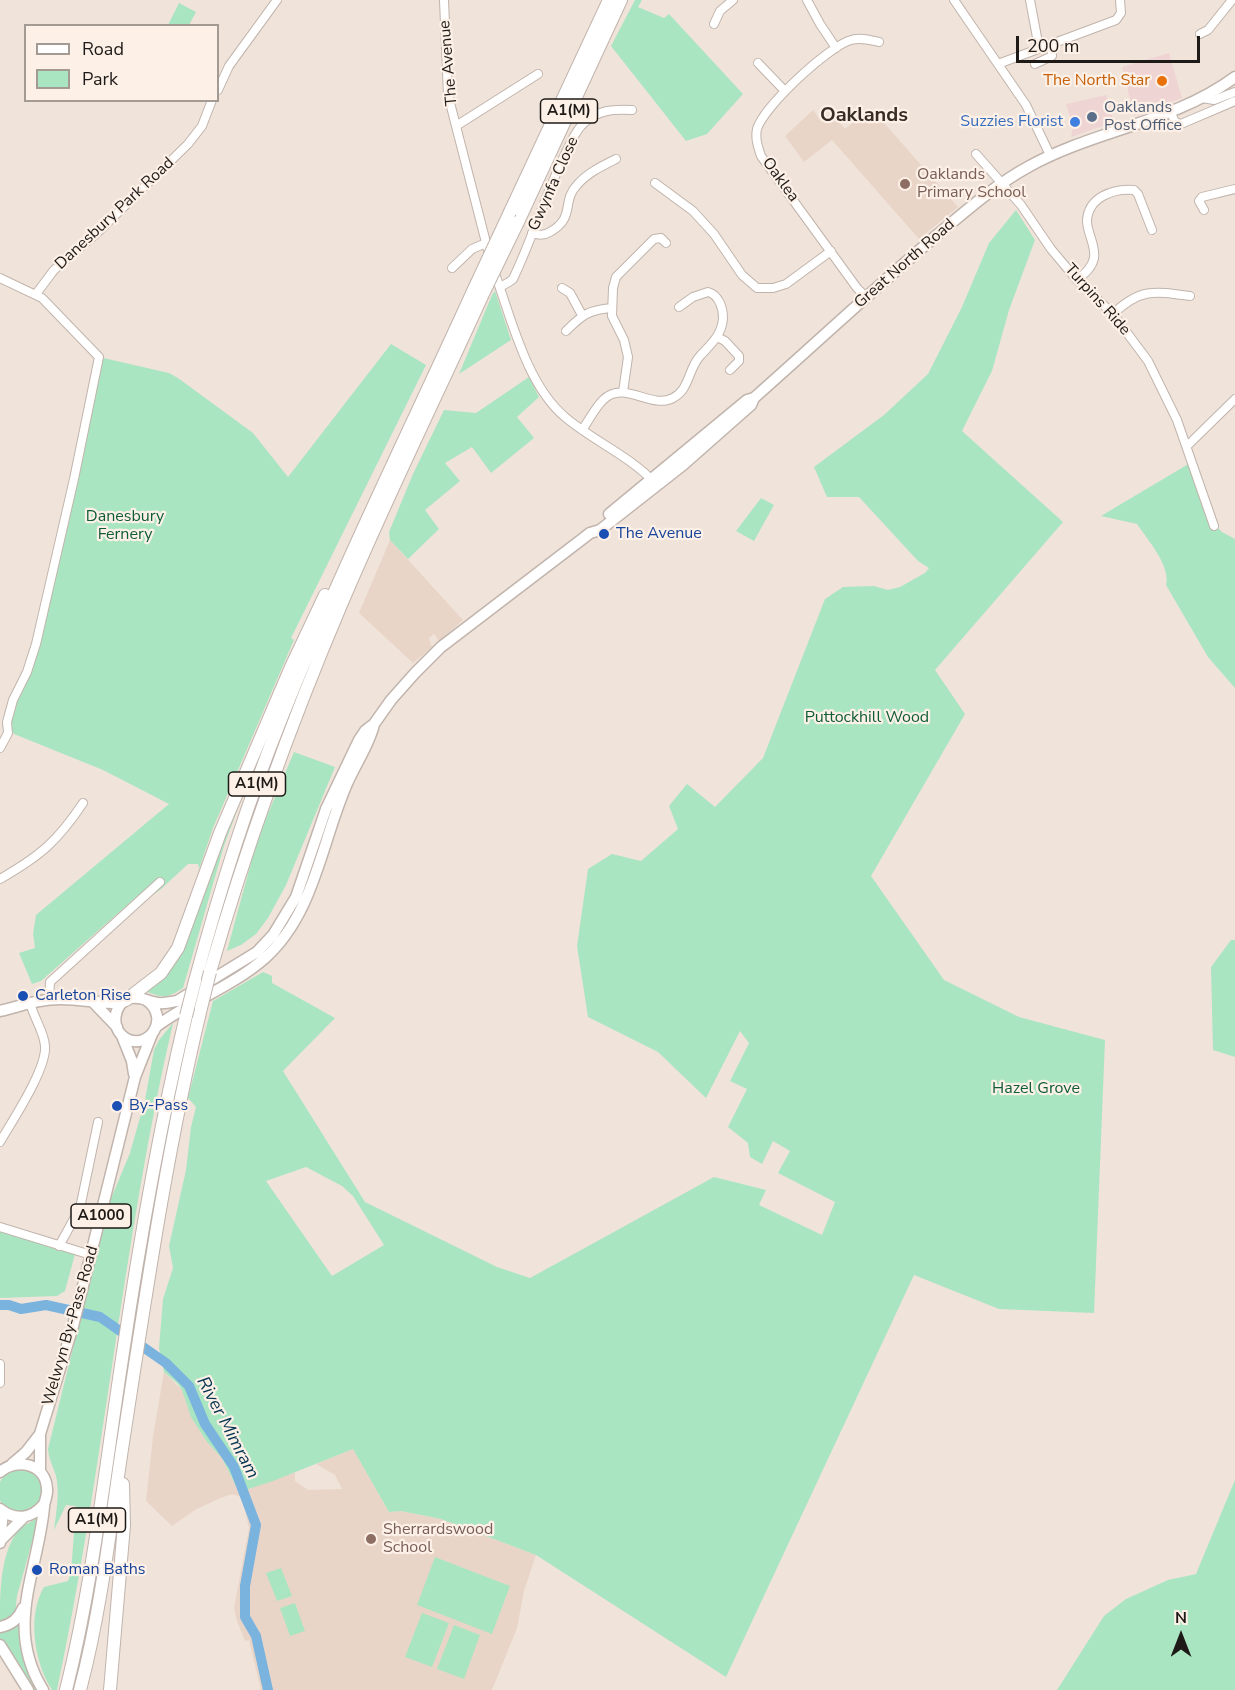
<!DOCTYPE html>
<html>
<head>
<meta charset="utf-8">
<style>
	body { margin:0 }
	#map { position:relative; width:1235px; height:1690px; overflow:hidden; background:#f0e3da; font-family:"Nunito Sans",sans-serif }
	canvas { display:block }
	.legend { position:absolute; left:24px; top:24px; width:195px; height:78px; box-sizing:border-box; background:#fdf0e7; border:2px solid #a49a94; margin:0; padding:8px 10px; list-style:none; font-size:18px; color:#1e1a17 }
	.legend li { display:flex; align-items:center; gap:12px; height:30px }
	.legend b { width:30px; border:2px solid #a49a94 }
	.north { position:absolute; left:1151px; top:1606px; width:60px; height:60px; -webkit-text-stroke:4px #fdf0e7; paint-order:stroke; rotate:0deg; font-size:16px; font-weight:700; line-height:24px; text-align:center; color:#1e1a17 }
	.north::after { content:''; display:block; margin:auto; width:21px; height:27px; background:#1e1a17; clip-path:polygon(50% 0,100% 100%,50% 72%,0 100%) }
	.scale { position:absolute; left:1016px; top:36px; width:184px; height:27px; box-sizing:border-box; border:3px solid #1e1a17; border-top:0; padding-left:8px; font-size:18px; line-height:21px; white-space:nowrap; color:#1e1a17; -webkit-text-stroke:4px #fdf0e7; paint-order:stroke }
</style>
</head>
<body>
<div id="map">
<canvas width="1235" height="1690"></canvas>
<ul class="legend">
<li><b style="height:8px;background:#fff"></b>Road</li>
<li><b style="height:16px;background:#aae5c1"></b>Park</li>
</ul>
<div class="north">N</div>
<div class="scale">200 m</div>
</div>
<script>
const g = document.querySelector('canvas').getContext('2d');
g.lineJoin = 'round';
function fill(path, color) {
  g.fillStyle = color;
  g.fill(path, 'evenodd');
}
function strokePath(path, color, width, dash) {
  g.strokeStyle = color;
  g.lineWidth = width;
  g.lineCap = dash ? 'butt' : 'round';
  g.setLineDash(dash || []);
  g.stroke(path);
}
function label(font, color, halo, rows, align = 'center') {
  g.font = font + ' "Nunito Sans",sans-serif';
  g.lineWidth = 4.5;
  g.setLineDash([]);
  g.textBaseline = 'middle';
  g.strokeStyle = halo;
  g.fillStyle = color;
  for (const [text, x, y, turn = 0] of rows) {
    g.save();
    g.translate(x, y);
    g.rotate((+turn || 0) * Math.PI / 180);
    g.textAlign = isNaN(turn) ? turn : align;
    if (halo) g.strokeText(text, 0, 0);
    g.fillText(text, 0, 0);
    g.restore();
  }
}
const commercial = new Path2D(`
	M1169,53L1182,98L1134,115L1122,67Z
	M1106,95L1114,122L1071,137L1073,127L1066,104Z`);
const built = new Path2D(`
	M871,108L958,207L919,239L832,140L804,162L785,136L813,110L821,121L832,113L845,129Z
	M390,540L463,620L439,641L434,634L429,638L432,647L413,663L359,613Z
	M164,1372L182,1390L191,1416L207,1442L222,1458L239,1492L295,1472V1481L308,1490L342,1489L335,1475L316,1464L353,1449L389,1512L401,1511L441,1519L536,1555L524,1591L517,1628L492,1690H261L249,1640L245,1641L237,1621L234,1608L249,1528L242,1497L232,1494L218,1499L195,1510L172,1526L146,1501L153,1436Z`);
const green = new Path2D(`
	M635,0H642L638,7L664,18L669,14L743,94L707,134L686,141L611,46Z
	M179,3L196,12L189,25H168Z
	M1016,210L1035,240L1009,310L992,371L962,431L1063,522L935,670L965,714L871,876L944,980L1019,1017L1105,1040L1094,1313L999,1309L914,1275L726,1677L536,1555L441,1519L401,1511L389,1512L353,1449L273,1481L239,1492L222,1458L207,1442L191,1417L182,1390L177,1383L164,1372L159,1348L163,1299L173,1268L169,1246L186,1170L191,1127L196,1107L188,1098L213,1001L263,972L272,976V983L335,1018L283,1071L365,1202L497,1267L530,1278L714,1177L766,1190L759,1205L822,1235L835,1202L778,1173L790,1151L773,1141L762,1164L750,1157L748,1143L728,1127L747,1089L730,1081L749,1043L740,1031L706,1098L658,1052L588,1017L577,946L588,869L612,854L641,861L678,829L669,806L687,784L715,807L763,758L825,599L843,587L874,586L888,590L900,587L925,573L929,568L918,561L859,497H827L814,467L884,415L928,374L962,307L989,243ZM306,1167L342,1186L353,1196L384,1245L332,1276L266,1181Z
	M495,291L511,340L459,374L492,295Z
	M391,344L426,365L291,638L294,640L213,828L199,869L198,864H188L160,890L148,898L142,892L41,981L32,984L19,953L35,948L33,934L36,915L169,804L103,770L14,734L7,722L27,672L99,357L169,373L178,378L253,433L288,477Z
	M529,377L539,397L517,417L534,438L491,473L472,447L445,463L460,481L425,510L439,529L408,559L390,540L389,532L413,474L444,410L476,413Z
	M1190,463L1215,525L1222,532L1235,539V688L1208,657L1166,585C1171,566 1147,539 1137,524L1101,516Z
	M761,498L774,505L754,541L736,531Z
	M294,752L335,767L286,885L268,918L256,934L241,945L227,951L258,837Z
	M242,797L224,846L183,988C166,999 163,998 145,991L165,976L180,955L219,844Z
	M1231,940H1235V1057L1213,1050L1211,967Z
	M173,1023C122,1243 104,1469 57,1690H52C34,1663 27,1615 44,1587L68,1581L71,1572L76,1506L66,1505L54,1530C56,1513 60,1493 56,1476C53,1466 49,1460 48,1449L108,1206L130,1153L145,1100L154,1050L159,1040Z
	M0,1230L75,1254L65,1291L57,1296L0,1298Z
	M-2 1491a22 22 0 1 1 44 0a22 22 0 1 1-44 0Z
	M1235,1480V1690H1057L1104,1616L1126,1599L1168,1580L1196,1574Z
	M39,1517L17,1596L15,1614L12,1618L0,1623C0,1591 0,1554 19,1529C25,1524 32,1522 39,1517Z
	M435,1557L510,1586L492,1634L417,1605Z
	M281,1568L292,1596L277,1601L266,1573Z
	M295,1603L305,1631L290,1636L280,1608Z
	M422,1613L449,1623L432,1667L405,1657Z
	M19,1619L38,1688L36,1690H33L0,1639V1629Z
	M454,1625L480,1635L464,1679L437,1669Z`);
const river = new Path2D(`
	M0,1305H9L21,1309L46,1305L100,1317L166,1363L189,1386L205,1424L234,1467L256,1525L245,1586V1617L256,1636L268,1690`);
const minor = new Path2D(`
	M444,0L448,95L490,258
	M807,0L820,24L836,48
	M954,0L1026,105L1050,155
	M1030,0L1039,48
	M714,24L720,11L733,0
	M1200,34L1208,30L1232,0
	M758,63L784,90
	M998,64L1116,20L1121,13L1120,0
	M1035,64L1052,56L1051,44
	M218,90L229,66L277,0
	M1202,98L1214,100L1235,92
	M1171,113L1175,122L1181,124L1235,101
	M456,126L538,74
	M976,154L1021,205L1051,249L1077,280L1113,314L1148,361L1177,420L1214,526
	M655,183L693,211L714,234L742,275L757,288H773L786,284L831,251
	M1204,210L1199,201L1202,197L1235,189
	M532,233C539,235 543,236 550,232C576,217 561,202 577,185C587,173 602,166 616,159
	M452,268L472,249L486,243
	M494,271C511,317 526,384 565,417C592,440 631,457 654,482
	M0,278L42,298L99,357L74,479L36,644L27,672L13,700L7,722L8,733L0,748
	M1077,280C1084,274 1092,268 1094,258C1096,245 1087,233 1087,221C1088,197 1114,188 1134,190L1138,194L1152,230
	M500,287L509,282L513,279C534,235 547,189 569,146C573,138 577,129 584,123C598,110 613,109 632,110
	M562,288L570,293L582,315
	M36,294L54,270L96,234L188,144L202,126L212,100
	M866,297L857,288L761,156C758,147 755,139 757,129C764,106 829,46 851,40C861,37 870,40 879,42
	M1113,314C1140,288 1155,291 1190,296
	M566,331C582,315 588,310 612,308
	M717,337L725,341L739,356V361L730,370
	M623,392L628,357L624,340L612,316L613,288L616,277L654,239L661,238L666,243
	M582,430C589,420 595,408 603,400C624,379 651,410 673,398C690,389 688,369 700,356C711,344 722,335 723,318C723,308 719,295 708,292L693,297L679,307
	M1187,446L1235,399
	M0,879C40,856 57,842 83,803
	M49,999L50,982L160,882
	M0,1142C12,1121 47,1069 45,1046C44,1031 33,1017 30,1002
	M0,1227L91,1255
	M59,1246L80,1208L98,1122
	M0,1364V1383`);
const major = new Path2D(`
	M609,514L747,400L754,398C815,344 875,288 937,235C966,211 995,185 1028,167C1094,130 1173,123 1235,77
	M146,1000C172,1018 148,1052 125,1038C110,1028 113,1003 131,998C141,996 149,1002 158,1003C164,1004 170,1002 177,1001L257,952L273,935L296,897L326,809L359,740L365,731L374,724L391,700L415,673L441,647L581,540L590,533L600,530L683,465L751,405L754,398
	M94,1003L117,1027
	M0,1011C21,1006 39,999 61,999C82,999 101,1004 122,1003
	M157,1026C191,1001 233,986 265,958C314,914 321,844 346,786C354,766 370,744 374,724
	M122,1036L132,1061L134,1074
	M12,1464L26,1452L40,1434
	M0,1472C17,1457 46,1464 47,1489C48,1496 44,1501 44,1507C38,1572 4,1627 43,1690
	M40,1472V1434L73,1326L135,1077L152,1034
	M0,1509C15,1521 32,1519 44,1504
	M1,1540L24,1517
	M0,1543L3,1511
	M0,1627C11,1625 19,1618 23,1608
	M0,1645L28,1690`);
const highway = new Path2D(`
	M510,212L609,0
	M518,222L621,0
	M210,972C246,847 290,725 341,605C385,501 435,399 482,296
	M195,981C219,892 247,804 281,719C339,573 409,432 474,289
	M126,1000L161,973L178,948L220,833L291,667L325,595
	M66,1690C93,1582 105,1469 122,1359C139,1244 159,1129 186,1016
	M80,1690C101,1611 110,1529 122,1449C145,1301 166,1153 201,1008
	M110,1690L124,1525L123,1484`);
const highwayBridge = new Path2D(`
	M474,289L510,212
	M482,296L518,222
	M201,1008L210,972
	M186,1016L195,981`);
const markers = [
	[1162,81,6,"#e8710a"],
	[1092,117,6,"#5c6f8a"],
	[1075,122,6,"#3f7fe0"],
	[905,184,6,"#8d6e63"],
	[604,534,6,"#1a4fb4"],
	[23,996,6,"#1a4fb4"],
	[117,1106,6,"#1a4fb4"],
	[371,1539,6,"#8d6e63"],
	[37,1570,6,"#1a4fb4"]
];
const shields = [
	[569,111,57],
	[257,784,57],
	[101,1216,60],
	[97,1520,57]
];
const shieldNames = [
	["A1(M)",569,111],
	["A1(M)",257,784],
	["A1000",101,1216],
	["A1(M)",97,1520]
];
const streetNames = [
	["The Avenue",449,63,-95],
	["Oaklea",780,180,54],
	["Gwynfa Close",554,184,-66],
	["Danesbury Park Road",115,214,-43],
	["Great North Road",905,264,-41],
	["Turpins Ride",1097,300,48],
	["Welwyn By-Pass Road",71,1326,-74]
];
const foodNames = [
	["The North Star",1150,81]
];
const serviceNames = [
	["Oaklands",1104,108],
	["Post Office",1104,126]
];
const shopNames = [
	["Suzzies Florist",1063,122]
];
const educationNames = [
	["Oaklands",917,175],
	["Primary School",917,193],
	["Sherrardswood",383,1530],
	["School",383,1548]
];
const parkNames = [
	["Danesbury",125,517],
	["Fernery",125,535],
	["Puttockhill Wood",867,718],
	["Hazel Grove",1036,1089]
];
const transitNames = [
	["The Avenue",616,534],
	["Carleton Rise",35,996],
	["By-Pass",129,1106],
	["Roman Baths",49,1570]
];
const waterNames = [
	["River Mimram",227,1428,62]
];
const quarterNames = [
	["Oaklands",864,116]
];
fill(commercial, '#efd4d4');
fill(built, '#e9d5c8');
fill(green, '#aae5c1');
strokePath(river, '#79b3de', 10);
strokePath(minor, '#c1b4ac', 10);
strokePath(major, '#c1b4ac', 13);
strokePath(highway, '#c1b4ac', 14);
strokePath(minor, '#fff', 8);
strokePath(major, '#fff', 10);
strokePath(highway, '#fff', 12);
strokePath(highwayBridge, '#c1b4ac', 14, []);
strokePath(highwayBridge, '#fff', 12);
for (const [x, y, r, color] of markers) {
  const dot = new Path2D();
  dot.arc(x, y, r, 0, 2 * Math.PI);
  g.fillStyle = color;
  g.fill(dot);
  strokePath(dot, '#fdf0e7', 2);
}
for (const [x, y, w] of shields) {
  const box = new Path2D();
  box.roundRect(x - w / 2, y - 12, w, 24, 4.5);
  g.fillStyle = '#fdf0e7';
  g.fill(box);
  strokePath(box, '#1e1a17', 1.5);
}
label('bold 15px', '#1e1a17', null, shieldNames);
label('16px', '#1e1a17', '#fdf0e7', streetNames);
label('16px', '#c56008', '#fdf0e7', foodNames, 'right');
label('16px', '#4e5e75', '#fdf0e7', serviceNames, 'left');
label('16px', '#366cbe', '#fdf0e7', shopNames, 'right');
label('16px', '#785e54', '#fdf0e7', educationNames, 'left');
label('16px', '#0c5c38', '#fdf0e7', parkNames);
label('16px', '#164399', '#fdf0e7', transitNames, 'left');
label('italic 18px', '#043552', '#fdf0e7', waterNames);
label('bold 20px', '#372d26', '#fdf0e7', quarterNames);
</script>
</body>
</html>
